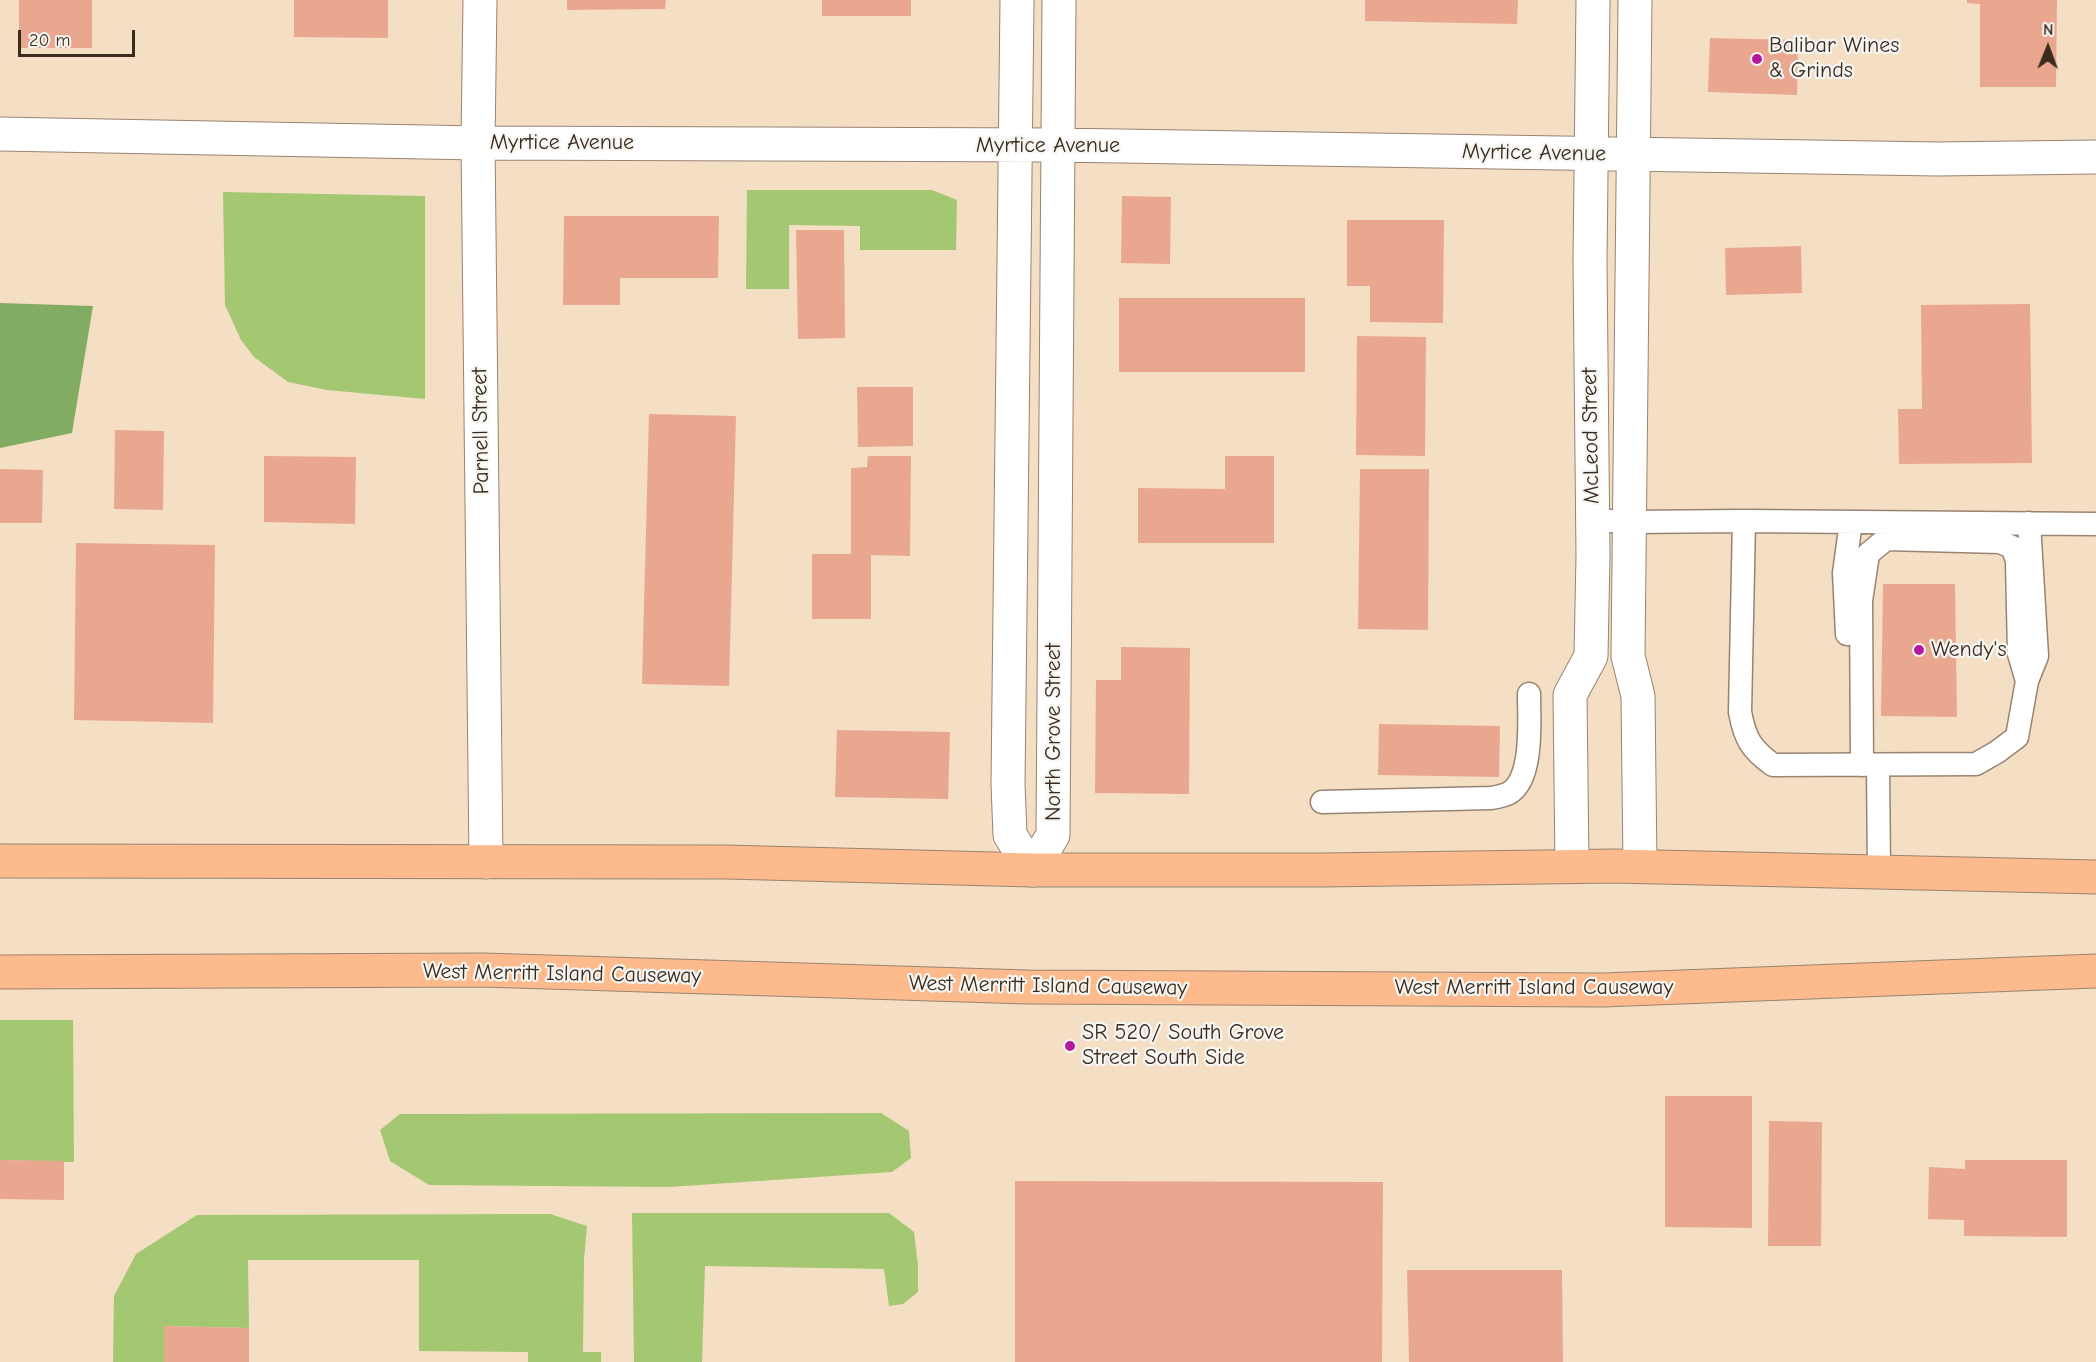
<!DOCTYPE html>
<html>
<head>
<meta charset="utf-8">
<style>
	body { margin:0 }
	#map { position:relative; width:2096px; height:1362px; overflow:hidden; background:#f4dec4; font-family:"Comic Neue",sans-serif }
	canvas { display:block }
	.north { position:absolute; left:2018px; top:18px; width:60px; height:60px; -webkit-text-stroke:4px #f6f6f2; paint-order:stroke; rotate:1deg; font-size:16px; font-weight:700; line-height:24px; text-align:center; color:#3b2a1e }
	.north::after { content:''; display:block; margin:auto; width:21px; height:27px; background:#3b2a1e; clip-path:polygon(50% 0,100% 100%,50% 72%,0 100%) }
	.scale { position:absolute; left:18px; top:30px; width:117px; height:27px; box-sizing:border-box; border:3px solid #3b2a1e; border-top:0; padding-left:8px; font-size:18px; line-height:21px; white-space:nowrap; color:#3b2a1e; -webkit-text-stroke:4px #f6f6f2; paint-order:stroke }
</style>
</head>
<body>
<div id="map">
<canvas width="2096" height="1362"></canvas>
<div class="north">N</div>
<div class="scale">20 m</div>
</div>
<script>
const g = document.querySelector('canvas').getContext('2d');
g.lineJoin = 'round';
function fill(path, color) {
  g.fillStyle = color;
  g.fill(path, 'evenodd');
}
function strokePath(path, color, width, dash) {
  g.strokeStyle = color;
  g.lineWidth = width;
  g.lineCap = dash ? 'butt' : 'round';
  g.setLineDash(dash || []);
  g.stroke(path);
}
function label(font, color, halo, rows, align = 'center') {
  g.font = font + ' "Comic Neue",sans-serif';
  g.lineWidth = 4.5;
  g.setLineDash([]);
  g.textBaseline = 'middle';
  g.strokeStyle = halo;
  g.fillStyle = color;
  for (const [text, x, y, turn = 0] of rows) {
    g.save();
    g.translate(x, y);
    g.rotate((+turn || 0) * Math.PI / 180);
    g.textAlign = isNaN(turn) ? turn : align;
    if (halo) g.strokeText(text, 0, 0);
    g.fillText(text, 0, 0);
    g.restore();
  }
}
const green = new Path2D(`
	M747,190H932L957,200L956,250H860V226L789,225V289H746Z
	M223,192L425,196V399L327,390L288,382L254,357L241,340L225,305Z
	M0,1020H73L74,1162L0,1160Z
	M881,1113L909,1131L911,1158L892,1172L669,1187L429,1185L390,1161L380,1130L400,1114Z
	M632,1213H889L914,1232L918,1266V1292L903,1304L889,1306L884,1269L705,1266L702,1362H634Z
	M550,1214L587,1226L584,1259L583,1352H601V1362H528V1352L419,1351V1260H248L249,1328L164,1326V1362H113L114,1296L136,1254L197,1215Z`);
const forest = new Path2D(`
	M0,303L93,306L72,433L0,448Z`);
const building = new Path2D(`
	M19,0H92V48H19Z
	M294,0H388V38L294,37Z
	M567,0H666L665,9L567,10Z
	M822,0H911V16H822Z
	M1365,0H1518L1517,24L1365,21Z
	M1967,0H2057L2056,87H1980V4L1967,3Z
	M1710,38L1798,40L1797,95L1708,92Z
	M1122,196L1171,197L1170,264L1121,263Z
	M564,216H719L718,278H620V305H563Z
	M1347,220H1444L1443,323L1370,322V286H1347Z
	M796,230H844L845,338L798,339Z
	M1801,246L1802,293L1726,295L1725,248Z
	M1119,298H1305V372H1119Z
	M2030,304L2032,463L1899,464L1898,409H1922L1921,305Z
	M1357,336L1426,337L1425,456L1356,455Z
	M857,387H913V446L858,447Z
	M649,414L736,416L729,686L642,684Z
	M115,430L164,431L163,510L114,509Z
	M264,456L356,457L355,524L264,522Z
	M868,456H911L910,556L871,555V619H812V554H851V468L867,467Z
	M1225,456H1274V543H1138V488L1225,489Z
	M0,469L43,470L42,523H0Z
	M1360,469H1429L1428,630L1358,629Z
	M76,543L215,545L213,723L74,720Z
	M1883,584H1955L1957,717L1881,716Z
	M1121,647L1190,648L1189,794L1095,793L1096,680H1121Z
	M1379,724L1500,726L1499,777L1378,775Z
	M837,730L950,732L948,799L835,797Z
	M1665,1096H1752V1228L1665,1227Z
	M1769,1121L1822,1122L1821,1246H1768Z
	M0,1160L64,1161V1200L0,1199Z
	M1965,1160H2067V1237L1964,1236V1220L1928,1219L1929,1167L1965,1169Z
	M1015,1181L1383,1182L1382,1362H1015Z
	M1407,1270H1562L1563,1362H1409Z
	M164,1326L249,1328V1362H164Z`);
const lane = new Path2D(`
	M1592,520L1629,522L1744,521
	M2029,523L2037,656L2027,681L2017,737L1997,752L1976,764L1773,765C1751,749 1745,739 1740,712L1744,521L2096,524
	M1847,634L1844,573L1851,522
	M1862,765L1861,601L1868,554L1886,539L2000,542L2012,547L2017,560L2019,654L2027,681
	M1878,765L1879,872
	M1322,802L1491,798C1497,797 1504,796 1509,793C1534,779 1529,718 1529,694`);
const street = new Path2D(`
	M480,0L478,143L486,862
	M1017,0L1008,784L1010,835L1032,870L1053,835L1059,0
	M1635,0L1628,656L1638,696L1640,866
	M0,134L478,143L1058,145L1937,159L2096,157
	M1572,866L1570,695L1591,656L1593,556L1590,261L1593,0`);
const primary = new Path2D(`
	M0,861L726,862L1032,870H1322L1614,866L2096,877
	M0,972L484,970L1027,987L1603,990L2096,971`);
const markers = [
	[1757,59,6,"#b5179e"],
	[1919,650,6,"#b5179e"],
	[1070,1046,6,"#b5179e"]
];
const poiNames = [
	["Balibar Wines",1769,46],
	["& Grinds",1769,71],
	["Wendy's",1931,650],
	["SR 520/ South Grove",1082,1033],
	["Street South Side",1082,1058]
];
const streetNames = [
	["Myrtice Avenue",562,143],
	["Myrtice Avenue",1048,146],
	["Myrtice Avenue",1534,153,1],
	["Parnell Street",481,431,-91],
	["McLeod Street",1591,436,-91],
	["North Grove Street",1054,732,-90],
	["West Merritt Island Causeway",562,974,1],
	["West Merritt Island Causeway",1048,986,1],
	["West Merritt Island Causeway",1534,988]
];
fill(green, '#a4c771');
fill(forest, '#83ac63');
fill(building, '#eaa790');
strokePath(lane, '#988471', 25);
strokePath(street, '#988471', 35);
strokePath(primary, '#988471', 35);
strokePath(lane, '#fff', 22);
strokePath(street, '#fff', 33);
strokePath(primary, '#fcba8d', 33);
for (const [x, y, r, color] of markers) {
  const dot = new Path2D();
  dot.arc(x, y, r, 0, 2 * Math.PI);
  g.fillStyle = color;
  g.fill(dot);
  strokePath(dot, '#f6f6f2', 2);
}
label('22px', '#3b2a1e', '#f6f6f2', poiNames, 'left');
label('22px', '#3b2a1e', '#f6f6f2', streetNames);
</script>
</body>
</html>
